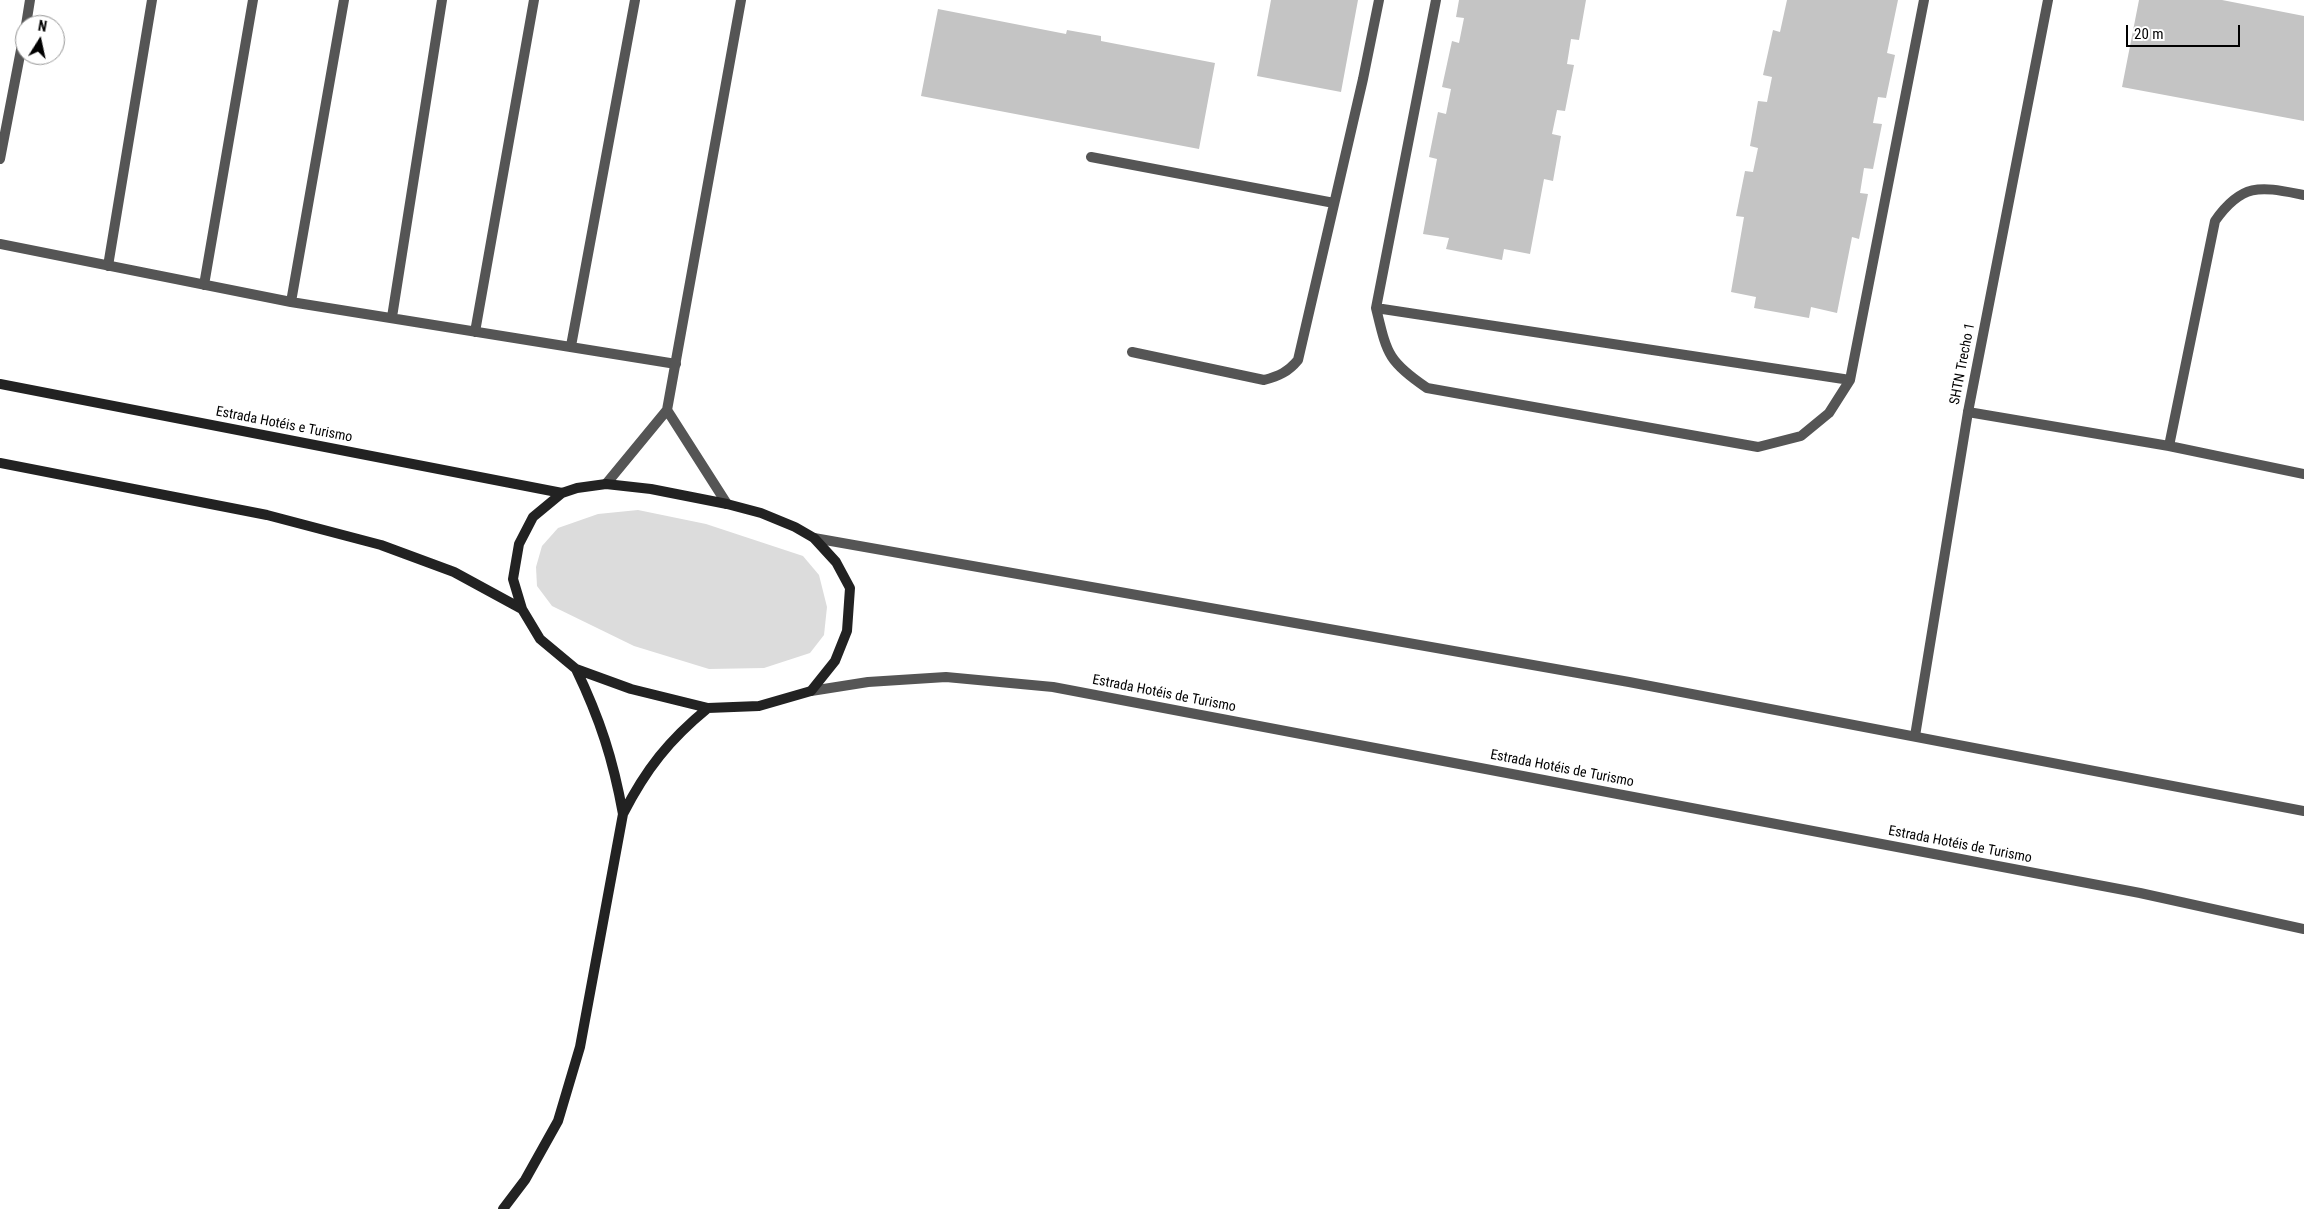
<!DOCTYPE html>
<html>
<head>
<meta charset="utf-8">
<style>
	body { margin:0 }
	#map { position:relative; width:2304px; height:1209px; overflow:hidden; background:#fff; font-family:"Roboto Condensed",sans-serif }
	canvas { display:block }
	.north { position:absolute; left:15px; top:15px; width:50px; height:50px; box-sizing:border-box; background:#fff; border:1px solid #999; border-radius:50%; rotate:10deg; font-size:14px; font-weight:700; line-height:20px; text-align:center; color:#000 }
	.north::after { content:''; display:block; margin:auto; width:18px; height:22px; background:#000; clip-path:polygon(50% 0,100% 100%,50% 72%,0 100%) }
	.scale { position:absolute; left:2126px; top:25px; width:114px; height:22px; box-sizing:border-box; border:2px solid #000; border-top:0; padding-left:6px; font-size:15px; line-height:18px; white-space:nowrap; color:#000; -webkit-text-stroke:4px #fff; paint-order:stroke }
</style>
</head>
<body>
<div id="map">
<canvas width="2304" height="1209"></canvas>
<div class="north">N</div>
<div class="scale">20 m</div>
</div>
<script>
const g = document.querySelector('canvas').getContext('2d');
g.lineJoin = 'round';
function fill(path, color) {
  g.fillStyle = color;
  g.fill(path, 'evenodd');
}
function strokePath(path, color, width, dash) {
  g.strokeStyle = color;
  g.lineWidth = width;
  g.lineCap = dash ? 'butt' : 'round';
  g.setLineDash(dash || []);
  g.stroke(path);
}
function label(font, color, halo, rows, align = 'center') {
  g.font = font + ' "Roboto Condensed",sans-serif';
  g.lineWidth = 5;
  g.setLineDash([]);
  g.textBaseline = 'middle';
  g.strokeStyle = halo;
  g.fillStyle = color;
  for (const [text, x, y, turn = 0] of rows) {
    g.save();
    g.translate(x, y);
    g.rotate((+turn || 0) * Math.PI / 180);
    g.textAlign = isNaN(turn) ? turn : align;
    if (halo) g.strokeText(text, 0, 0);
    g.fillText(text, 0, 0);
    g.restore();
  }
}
const green = new Path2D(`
	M638,510L706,524L803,556L819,575L827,607L824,635L810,653L764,668L709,669L634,646L552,606L537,586L536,567L542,546L558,528L598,514Z`);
const building = new Path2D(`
	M1271,0H1358L1341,92L1257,76Z
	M1459,0H1586L1579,40L1571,39L1567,64L1574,65L1565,111L1557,110L1552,134L1561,136L1553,181L1544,179L1530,254L1504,249L1502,260L1446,249L1449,238L1423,234L1437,159L1429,157L1438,112L1446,114L1451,89L1442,87L1452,41L1459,43L1464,18L1456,17Z
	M1787,0H1898L1887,53L1895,55L1886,98L1878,97L1873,123L1882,124L1873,169L1864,168L1860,193L1868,194L1859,239L1852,237L1837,313L1811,307L1809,318L1754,308L1756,297L1731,292L1744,217L1736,216L1745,171L1753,172L1758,148L1750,146L1758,101L1767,102L1772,77L1763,75L1773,30L1780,32Z
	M2139,0H2222L2304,16V121L2122,87Z
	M938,9L1066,34L1067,30L1101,36V41L1215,63L1199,149L921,96Z`);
const service = new Path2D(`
	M1436,0L1376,308C1387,353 1387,361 1427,388L1758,447L1801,436L1829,413L1850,380L1924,0
	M26,25L30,0
	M1091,157L1334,203
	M0,159L25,29
	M0,244L291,302L676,364
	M108,266L152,0
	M204,285L253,0
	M291,302L344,0
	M1376,308L1850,380
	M392,317L442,0
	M475,332L534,0
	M571,346L635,0
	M1132,352L1264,380C1279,376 1288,372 1298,360L1363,79L1379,0
	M1968,412L2169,446L2304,474
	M2169,446L2215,221C2243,181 2262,187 2304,195`);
const minor = new Path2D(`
	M667,410L727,504
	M606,484L667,410L741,0
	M1915,736L1968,412L2048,0`);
const tertiary = new Path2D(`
	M814,538L1629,682L2304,811
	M811,691L868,682L946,677L1053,687L2140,893L2304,929`);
const secondary = new Path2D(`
	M0,384L562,493
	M0,463L267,515L381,545L454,572L522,609
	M606,484L651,489L727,504L761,513L795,527L814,538L836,562L850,588L847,631L835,661L811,691L759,706L708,708L631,689L576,669L540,639L522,609L513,579L519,544L533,517L562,493L577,488Z
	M576,669C600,719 613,759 623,814
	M503,1209L525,1180L558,1121L580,1047L623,814C646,769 669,740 708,708`);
const streetNames = [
	["SHTN Trecho 1",1963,364,-79],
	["Estrada Hotéis e Turismo",284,425,11],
	["Estrada Hotéis de Turismo",1164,694,11],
	["Estrada Hotéis de Turismo",1562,769,11],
	["Estrada Hotéis de Turismo",1960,845,11]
];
fill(green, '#dcdcdc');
fill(building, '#c4c4c4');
strokePath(service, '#555', 10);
strokePath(minor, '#555', 10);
strokePath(tertiary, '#555', 10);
strokePath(secondary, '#222', 10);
label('14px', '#000', '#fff', streetNames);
</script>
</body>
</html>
